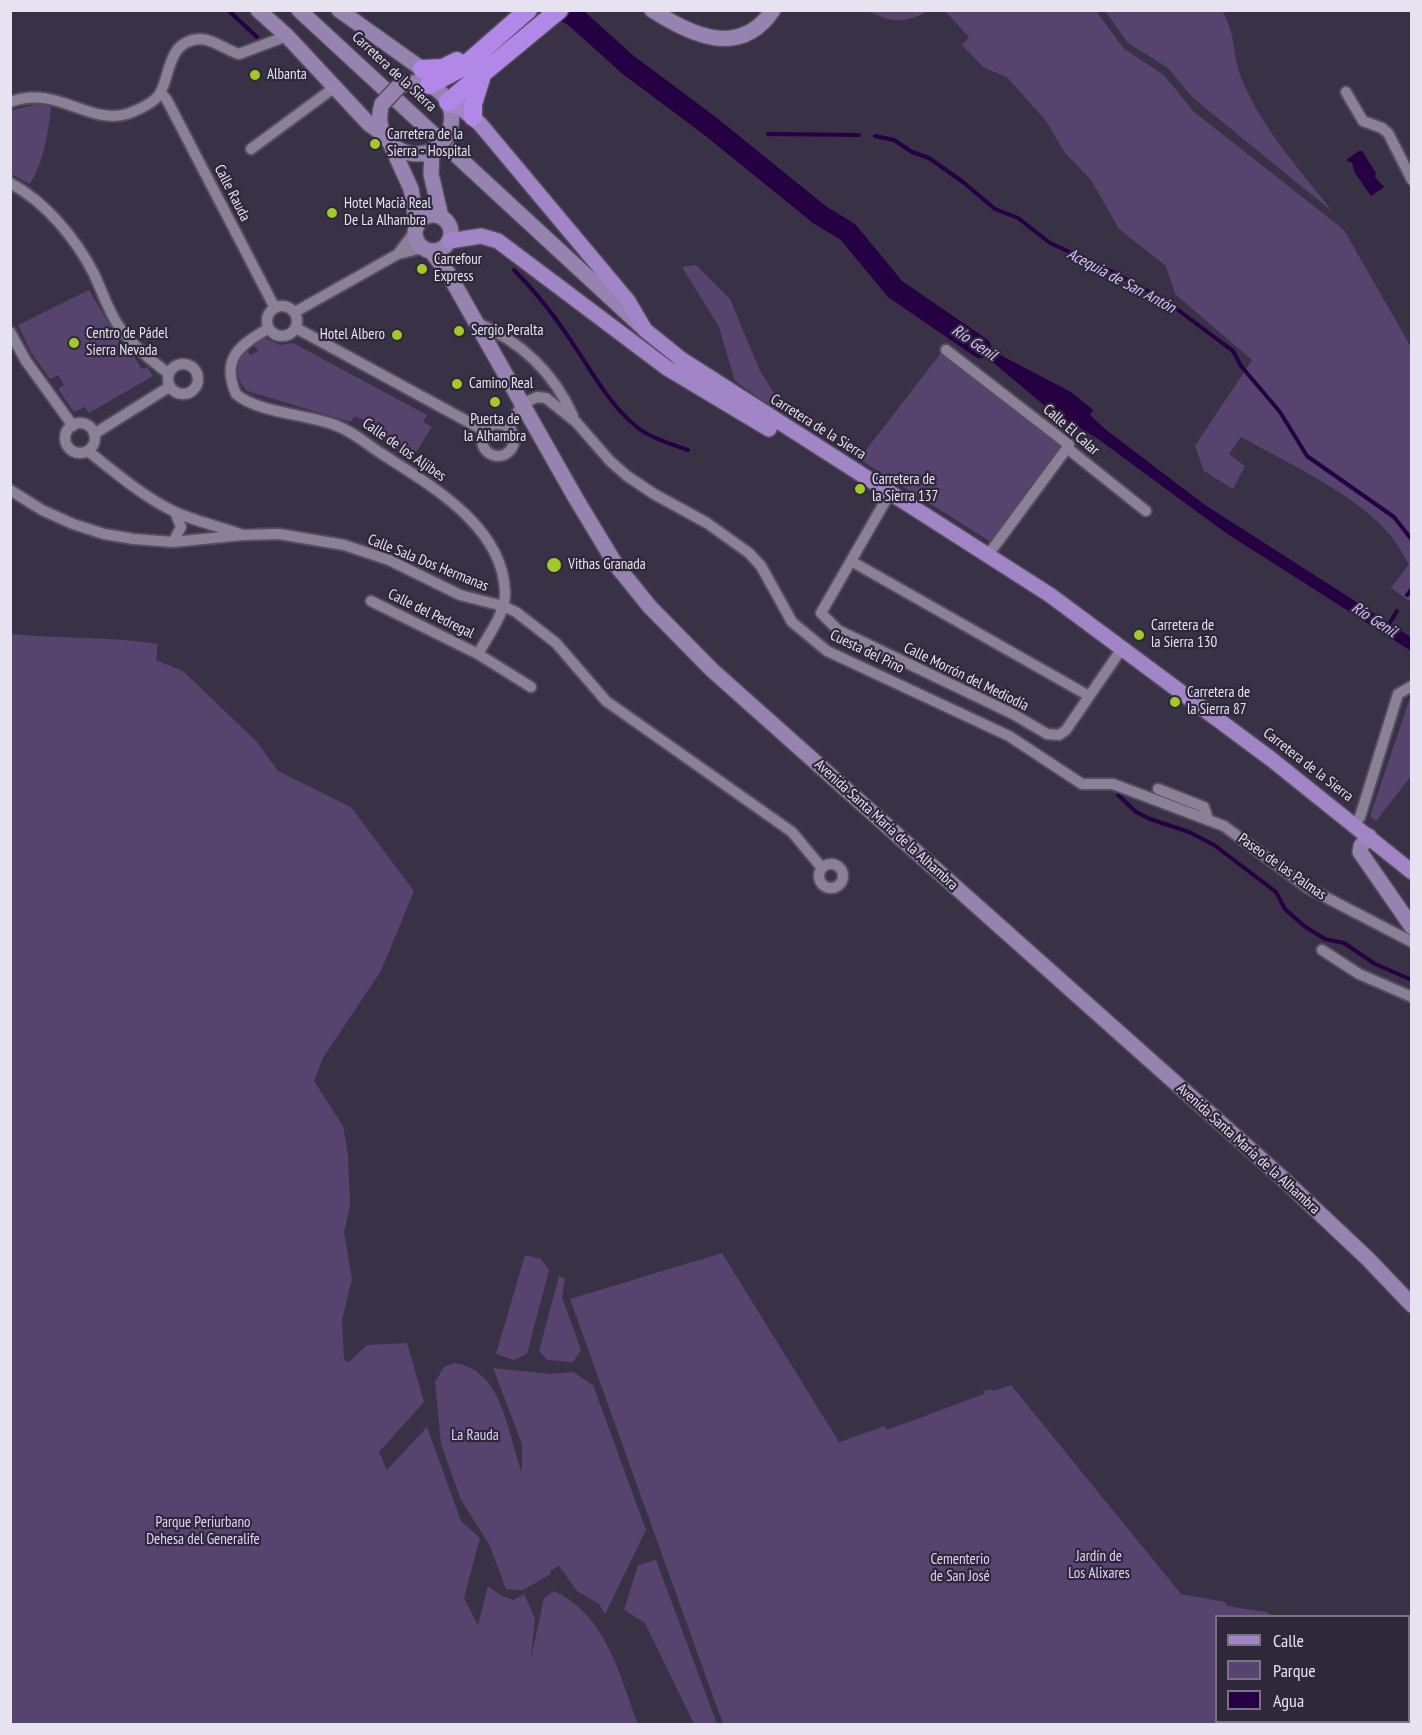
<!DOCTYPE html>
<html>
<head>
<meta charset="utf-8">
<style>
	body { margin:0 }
	#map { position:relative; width:1422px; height:1735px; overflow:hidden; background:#393145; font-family:"PT Sans Narrow",sans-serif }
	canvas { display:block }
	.frame { position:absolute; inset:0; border:12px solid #e7e2ef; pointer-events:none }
	.legend { position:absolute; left:1215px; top:1615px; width:195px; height:108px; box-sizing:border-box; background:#2f273a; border:2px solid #797282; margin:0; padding:8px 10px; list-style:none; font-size:18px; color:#e7e2ef }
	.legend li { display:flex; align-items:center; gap:12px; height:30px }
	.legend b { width:30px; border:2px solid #797282 }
</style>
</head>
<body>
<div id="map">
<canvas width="1422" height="1735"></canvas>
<div class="frame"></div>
<ul class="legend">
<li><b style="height:8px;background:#a185c7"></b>Calle</li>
<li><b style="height:16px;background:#56446f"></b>Parque</li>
<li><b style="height:16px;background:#250043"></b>Agua</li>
</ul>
</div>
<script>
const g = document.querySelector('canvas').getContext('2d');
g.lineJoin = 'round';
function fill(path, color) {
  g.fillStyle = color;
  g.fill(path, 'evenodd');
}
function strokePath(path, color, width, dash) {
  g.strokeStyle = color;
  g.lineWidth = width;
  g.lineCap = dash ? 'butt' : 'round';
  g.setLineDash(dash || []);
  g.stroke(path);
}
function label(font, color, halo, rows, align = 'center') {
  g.font = font + ' "PT Sans Narrow",sans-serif';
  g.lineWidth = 4.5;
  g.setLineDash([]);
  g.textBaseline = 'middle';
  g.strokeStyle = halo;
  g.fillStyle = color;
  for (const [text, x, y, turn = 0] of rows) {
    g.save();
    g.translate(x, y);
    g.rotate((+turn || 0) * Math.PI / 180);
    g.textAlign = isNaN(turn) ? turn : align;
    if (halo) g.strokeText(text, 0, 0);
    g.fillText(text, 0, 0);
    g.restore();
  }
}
const green = new Path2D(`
	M869,11H928C903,24 893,23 869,11Z
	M945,11H1096L1124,49L1164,75L1193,111L1344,230L1411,347V602L1391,588L1409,564C1403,555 1398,544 1391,536C1356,494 1289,464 1241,437L1229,454L1245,466L1233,489L1204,471L1195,446L1252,360L1175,294L1166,266L1119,229L1091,180L1065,153L1046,121L1008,78L983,67L962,45L969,37Z
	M1105,11H1222C1236,32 1232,57 1242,80C1263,130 1301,171 1333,212L1193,98L1168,68L1128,43Z
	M39,104L51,106C48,134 44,161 30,184L11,174V110Z
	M696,265L730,299L760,371L776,396L770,406L735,381L719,327L682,267Z
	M89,290L128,357L133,355L142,369L147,367L153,376L89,413L85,407L74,412L58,389L64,385L58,375L50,379L32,354L18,325Z
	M265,338L280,345L293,343L427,415L423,422L432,427L411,460L366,428L369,422L354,416L351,422L247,391C234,377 236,364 246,349L250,355L258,351L254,345Z
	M941,353L1062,446L991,542L859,459Z
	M11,634C60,639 109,636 158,644L156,660L183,671L256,741L278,771L351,807L414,891L381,971L323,1058L314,1081L343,1126L348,1155L350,1206L344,1232L352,1279L342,1320L344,1360L349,1362L367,1345L407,1343L424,1402L379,1452L387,1470L427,1427L461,1521L480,1538L464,1598L478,1625L488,1586L502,1596L514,1600L524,1594L535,1619L531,1658L544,1598L554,1591C607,1616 619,1674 638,1724H11Z
	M1411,695V776L1376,821L1370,816Z
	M722,1253L839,1442L885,1426L887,1430L984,1394L983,1391L991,1389L993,1391L1011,1385L1181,1594L1225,1602L1227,1606L1266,1612L1273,1616H1216V1722H1408L1409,1704L1411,1706V1724H723L570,1299Z
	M525,1255L541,1259L549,1270L527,1354L514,1360L496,1354Z
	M559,1276L565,1279L562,1297L581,1350L573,1362L547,1360L539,1351Z
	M453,1363C503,1368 507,1433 522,1472V1444L493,1368L550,1374L573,1372L593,1385L646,1530L605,1614L599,1604L577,1591L559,1566L550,1571L551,1574L523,1590L506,1589L489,1544L461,1500L441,1444L435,1382L444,1367Z
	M656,1560L717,1724H694L645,1623L624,1610L638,1565Z`);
const water = new Path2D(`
	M1359,151H1362L1376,173L1375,177L1384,187L1371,196L1355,173L1352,163L1346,160Z
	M958,333L1071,392L1093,410L1090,415L1105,429L1205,505L1411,637V651L1226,533L1098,439L1080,428L1076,432Z`);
const stream = new Path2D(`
	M228,10L257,37
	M768,134L859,135
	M875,136L894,140L912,152L929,158L963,182L995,209L1018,218L1050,243L1113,272L1166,301L1233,351L1241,366L1280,412L1307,456L1394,517L1412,540
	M514,270C539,295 560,323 579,353C597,380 612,407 638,428C653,439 671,444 688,450
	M1407,595L1412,589
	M1388,626L1397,611
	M1118,795L1136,812L1150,819L1189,832L1214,845L1276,892L1285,909L1304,926L1325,939L1344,943L1375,964L1412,980`);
const river = new Path2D(`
	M563,10L575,17L627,64L710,126L820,215L848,232L895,289L981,348`);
const street = new Path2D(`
	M1346,92L1363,121L1382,128L1388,133L1412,180
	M161,93L167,100L275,308
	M10,102C56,84 87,125 127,114C138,110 152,104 159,95C171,77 166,41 200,39C213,39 226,50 239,54L287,36
	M251,149L335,87
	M10,183C46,202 76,239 94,274C102,291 108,310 118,325C131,344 149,359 168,373
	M398,254L416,230
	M267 321a15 15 0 1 1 30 0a15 15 0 1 1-30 0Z
	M295,312L398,254L423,248
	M476,322C520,341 553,371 573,416
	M269,328C241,345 220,357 236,394C258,413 307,414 335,425C354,432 365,443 382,454C430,485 503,526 505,592C506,613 487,637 478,654
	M296,328L485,431
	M10,332L26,361L73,426
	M946,350L1069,445L1067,448L1146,511
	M168 379a15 15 0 1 1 30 0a15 15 0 1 1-30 0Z
	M65 438a15 15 0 1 1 30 0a15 15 0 1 1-30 0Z
	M482 440a16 16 0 1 1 32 0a16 16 0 1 1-32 0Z
	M509,428L522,404L537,397L546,398L576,422L610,461L627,476L654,494L707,523L749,553L761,566L792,622L827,651L1009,736L1082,784H1113L1224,826L1308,888L1412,942
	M94,434L169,387
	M88,451C116,473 141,495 173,511C194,521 218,526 240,534
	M10,490L42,510L73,524L104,534L134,539L173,542L243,535L279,534L344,545L389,560L460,595L503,606L516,612L556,643L606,701L792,832L822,868
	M890,493L821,613L838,630L1013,714L1047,734L1059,735L1066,730L1123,647
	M173,542L181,527L175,512
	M988,555L1067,448
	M851,561L1089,696
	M371,601L478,654L531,687
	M1158,789L1204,807L1208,819
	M1354,824L1360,817L1398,694L1412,686
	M819 876a12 12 0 1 1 24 0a12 12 0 1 1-24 0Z
	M1322,950L1359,974L1412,997
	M1408,1702L1412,1704`);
const secondary = new Path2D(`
	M258,10L287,36L369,124L383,134
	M299,10L641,326
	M339,10L422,69L425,78
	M652,10C691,35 740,59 773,10
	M399,86C430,73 461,100 449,132
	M382,104C371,136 401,163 432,151L431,174L441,217
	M391,145L411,189L417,226
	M415 233a18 18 0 1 1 36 0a18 18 0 1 1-36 0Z
	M431,251L448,273L575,497L616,565L650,607L712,670L1280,1176L1368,1259L1412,1305
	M1369,836L1361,846L1360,852L1412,927`);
const primary = new Path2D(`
	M449,105L460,107L480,124L628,301L645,330L681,359L1050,595L1271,759L1412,872
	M449,241L481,236L498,241L667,368L769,429`);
const highway = new Path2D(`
	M422,69L443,68L457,61
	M429,85L463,67L528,10
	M448,102L559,10
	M473,117V104L482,75`);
const secondaryBridge = new Path2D(`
	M382,104L399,86
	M432,151L442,143L449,132`);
const markers = [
	[255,75,6,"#a3c927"],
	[375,144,6,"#a3c927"],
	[332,213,6,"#a3c927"],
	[422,269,6,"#a3c927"],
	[459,331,6,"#a3c927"],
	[397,335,6,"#a3c927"],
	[74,343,6,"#a3c927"],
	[457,384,6,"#a3c927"],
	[495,402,6,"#a3c927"],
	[860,489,6,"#a3c927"],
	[554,565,8,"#a3c927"],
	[1139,635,6,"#a3c927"],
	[1175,702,6,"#a3c927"]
];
const streetNames = [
	["Carretera de la Sierra",394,72,43],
	["Calle Rauda",232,193,63],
	["Carretera de la Sierra",818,427,32],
	["Calle El Calar",1071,430,41],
	["Calle de los Aljibes",404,450,35],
	["Calle Sala Dos Hermanas",428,563,22],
	["Calle del Pedregal",431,614,26],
	["Cuesta del Pino",867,652,26],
	["Calle Morrón del Mediodía",966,677,26],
	["Carretera de la Sierra",1308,765,38],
	["Avenida Santa María de la Alhambra",886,825,42],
	["Paseo de las Palmas",1282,867,35],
	["Avenida Santa María de la Alhambra",1248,1149,42]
];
const poiNames = [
	["Albanta",267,75],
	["Carretera de la",387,135],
	["Sierra - Hospital",387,152],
	["Hotel Macià Real",344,204],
	["De La Alhambra",344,221],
	["Carrefour",434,260],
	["Express",434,277],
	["Sergio Peralta",471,331],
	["Centro de Pádel",86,334],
	["Sierra Nevada",86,351],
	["Hotel Albero",385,335,"right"],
	["Camino Real",469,384],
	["Puerta de",495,420,"center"],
	["la Alhambra",495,437,"center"],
	["Carretera de",872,480],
	["la Sierra 137",872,497],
	["Vithas Granada",568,565],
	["Carretera de",1151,626],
	["la Sierra 130",1151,643],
	["Carretera de",1187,693],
	["la Sierra 87",1187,710]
];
const parkNames = [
	["La Rauda",475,1436],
	["Parque Periurbano",203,1523],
	["Dehesa del Generalife",203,1540],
	["Jardín de",1099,1557],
	["Los Alixares",1099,1574],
	["Cementerio",960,1560],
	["de San José",960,1577]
];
const waterNames = [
	["Acequia de San Antón",1121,281,28],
	["Río Genil",974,343,34],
	["Río Genil",1374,620,33]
];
fill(green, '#56446f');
fill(water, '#250043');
strokePath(stream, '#250043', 4);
strokePath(river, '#250043', 21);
strokePath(street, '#544d5e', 14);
strokePath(secondary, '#544d5e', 18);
strokePath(primary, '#544d5e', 18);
strokePath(highway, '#544d5e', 21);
strokePath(street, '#8a8198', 10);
strokePath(secondary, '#9683b0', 15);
strokePath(primary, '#a185c7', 15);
strokePath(highway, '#b188e7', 18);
strokePath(secondaryBridge, '#544d5e', 18, []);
strokePath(secondaryBridge, '#9683b0', 15);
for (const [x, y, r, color] of markers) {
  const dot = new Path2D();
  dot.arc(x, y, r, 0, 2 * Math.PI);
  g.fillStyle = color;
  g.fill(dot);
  strokePath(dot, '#2f273a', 2);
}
label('15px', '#e7e2ef', '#2f273a', streetNames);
label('15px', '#e7e2ef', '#2f273a', poiNames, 'left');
label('15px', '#e1d1fa', '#2f273a', parkNames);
label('italic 16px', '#d8c0fd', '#2f273a', waterNames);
</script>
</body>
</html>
